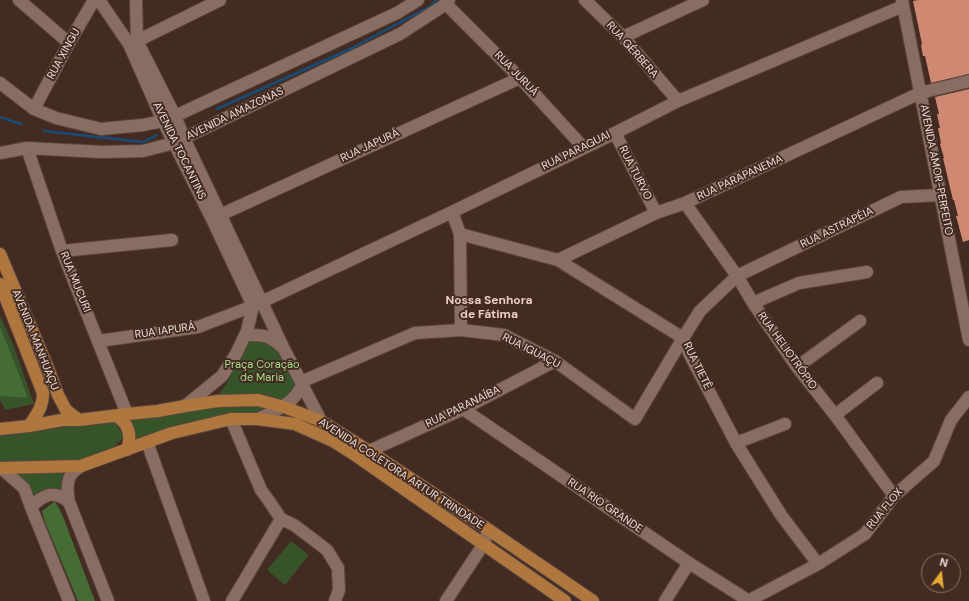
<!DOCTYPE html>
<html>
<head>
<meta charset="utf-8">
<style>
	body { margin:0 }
	#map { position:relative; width:969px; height:601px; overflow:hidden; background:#432b22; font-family:"DM Sans",sans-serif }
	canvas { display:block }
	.north { position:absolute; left:921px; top:553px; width:40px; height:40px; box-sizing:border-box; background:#432b22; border:1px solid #87726a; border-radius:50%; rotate:15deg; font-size:11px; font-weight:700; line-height:16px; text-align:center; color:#edddd7 }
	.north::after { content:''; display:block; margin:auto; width:14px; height:18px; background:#e6ac36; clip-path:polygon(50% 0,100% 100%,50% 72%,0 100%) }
</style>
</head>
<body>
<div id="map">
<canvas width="969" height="601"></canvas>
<div class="north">N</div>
</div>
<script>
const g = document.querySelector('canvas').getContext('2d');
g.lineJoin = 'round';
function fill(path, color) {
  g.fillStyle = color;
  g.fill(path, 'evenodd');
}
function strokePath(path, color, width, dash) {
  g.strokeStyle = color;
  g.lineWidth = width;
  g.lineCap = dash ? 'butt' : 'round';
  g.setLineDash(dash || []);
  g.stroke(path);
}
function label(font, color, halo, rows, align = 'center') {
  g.font = font + ' "DM Sans",sans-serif';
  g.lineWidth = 4;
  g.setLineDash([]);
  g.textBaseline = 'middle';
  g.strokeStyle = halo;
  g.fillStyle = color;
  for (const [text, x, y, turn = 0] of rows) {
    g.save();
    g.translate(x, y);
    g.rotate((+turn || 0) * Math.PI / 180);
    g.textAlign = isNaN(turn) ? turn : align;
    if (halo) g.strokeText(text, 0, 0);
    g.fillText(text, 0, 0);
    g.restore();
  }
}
const green = new Path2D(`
	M0,316L13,344L34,404L5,410L0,400Z
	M258,338L278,349L294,382V389L293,392L281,400L216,397L226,385L247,344L252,340Z
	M238,406H265L257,413L207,418L172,426L134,442L127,418Z
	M114,421L124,437L109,452L85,460L0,464V435Z
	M71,468L62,493L33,500L15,472Z
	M291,541L309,555L285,585L267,570Z`);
const forest = new Path2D(`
	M0,326L28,398L0,396Z
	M55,501L62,514L95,601H78L45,522L42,511Z`);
const stream = new Path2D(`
	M217,109L350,49L431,6L436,0
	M0,117L21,124
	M44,131L143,142L157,135`);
const building = new Path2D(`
	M918,0H969V74L931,83L925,56H923L921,45L922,44L913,1Z
	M969,89V240L963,242L956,216H958L954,200H953L943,158H944L940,144L941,143L938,128H940L937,114H939L935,97Z`);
const minor = new Path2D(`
	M19,0L69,43
	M99,0L129,44L163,121L212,219L253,306
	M136,0L137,41L175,116L184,138L284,349L321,421
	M585,0L623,37L678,101
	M902,0L969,340
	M446,4L520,78L583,147
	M623,37L703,0
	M137,41L220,0
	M0,83L34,109L56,118L101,129L143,125L163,121L175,116L397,13L418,0
	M34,109L69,43L94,0
	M615,133L656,213
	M27,148L62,251L127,414
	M0,153L27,148L102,152L143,151L174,143L400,34L446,4L449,0
	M685,203L737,276L753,303L797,367L835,415L894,496
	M452,212L460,234L461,330
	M220,215L520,78
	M460,234L558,260L683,338L690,355L736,443L781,515L818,564
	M62,251L172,240
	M558,260L656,213L685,203L920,93L969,81
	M753,303L799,283L867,272
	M245,335C263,335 268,334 282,347
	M99,341L198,327L253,306L452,212L615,133L678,101L903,6
	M797,367L860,321
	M301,382L415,333L461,330L504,335L555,361L635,419L683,338L700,311L737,276L901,197L940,195
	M185,406L222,376L236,354L247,331L253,306
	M463,409L689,563L749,601
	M835,415L877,383
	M231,419L261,490L269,501L281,519L294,525L327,550L338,568L339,590L335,601
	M258,419C276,410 293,405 302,385
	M147,442L204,601
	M736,443L785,424
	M369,451L463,409L555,361
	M81,466C79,468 75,470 73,472C66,480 67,492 69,502L108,601
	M1,468L24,488L31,507L69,601
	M31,507C43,495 54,489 69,502
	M232,601L281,519
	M446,601L483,545L489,530
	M665,601L689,563
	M748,601L818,564L865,534L894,496L934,461L951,420L969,397`);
const major = new Path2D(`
	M0,254L48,368L58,395L66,410L79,420
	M0,284L43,393C43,407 37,414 29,426
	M116,416C129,423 132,435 127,450
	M0,429L29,426L62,420H79L112,416L127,414L158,411L185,406L218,401L258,400L284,407L321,421L369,451L489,530L593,601
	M0,468L81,466L172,433L231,419H258L295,424L333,441L355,455L565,601`);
const streetNames = [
	["RUA GÉRBERA",632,50,48],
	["RUA XINGU",64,54,-61],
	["RUA JURUÁ",516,74,46],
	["AVENIDA AMAZONAS",235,114,-26],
	["RUA JAPURÁ",370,146,-25],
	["AVENIDA TOCANTINS",179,151,64],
	["RUA PARAGUAI",576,151,-26],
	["AVENIDA AMOR-PERFEITO",936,170,79],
	["RUA TURVO",635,173,63],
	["RUA PARAPANEMA",740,178,-25],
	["RUA ASTRAPÉIA",837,228,-26],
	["RUA MUCURI",75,282,68],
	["RUA IAPURÁ",165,331,-8],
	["AVENIDA MANHUAÇU",35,340,68],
	["RUA IGUAÇU",531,351,27],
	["RUA HELIOTRÓPIO",787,351,54],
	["RUA TIETÊ",697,366,64],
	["RUA PARANAÍBA",463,407,-26],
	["AVENIDA COLETORA ARTUR TRINDADE",401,474,33],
	["RUA RIO GRANDE",605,506,34],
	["RUA FLOX",885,509,-50]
];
const parkNames = [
	["Praça Coração",262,365],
	["de Maria",262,378]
];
const neighbourhoodNames = [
	["Nossa Senhora",489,301],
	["de Fátima",489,315]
];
fill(green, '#365329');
fill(forest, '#466c35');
strokePath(stream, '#154d78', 2.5);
fill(building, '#cf8973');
strokePath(minor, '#5b483f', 14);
strokePath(major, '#5b483f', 14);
strokePath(minor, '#896d63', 12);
strokePath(major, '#af773e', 12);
label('11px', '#edddd7', '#432b22', streetNames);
label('11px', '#a5de8d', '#432b22', parkNames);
label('bold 12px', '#ecccc1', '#432b22', neighbourhoodNames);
</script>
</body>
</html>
